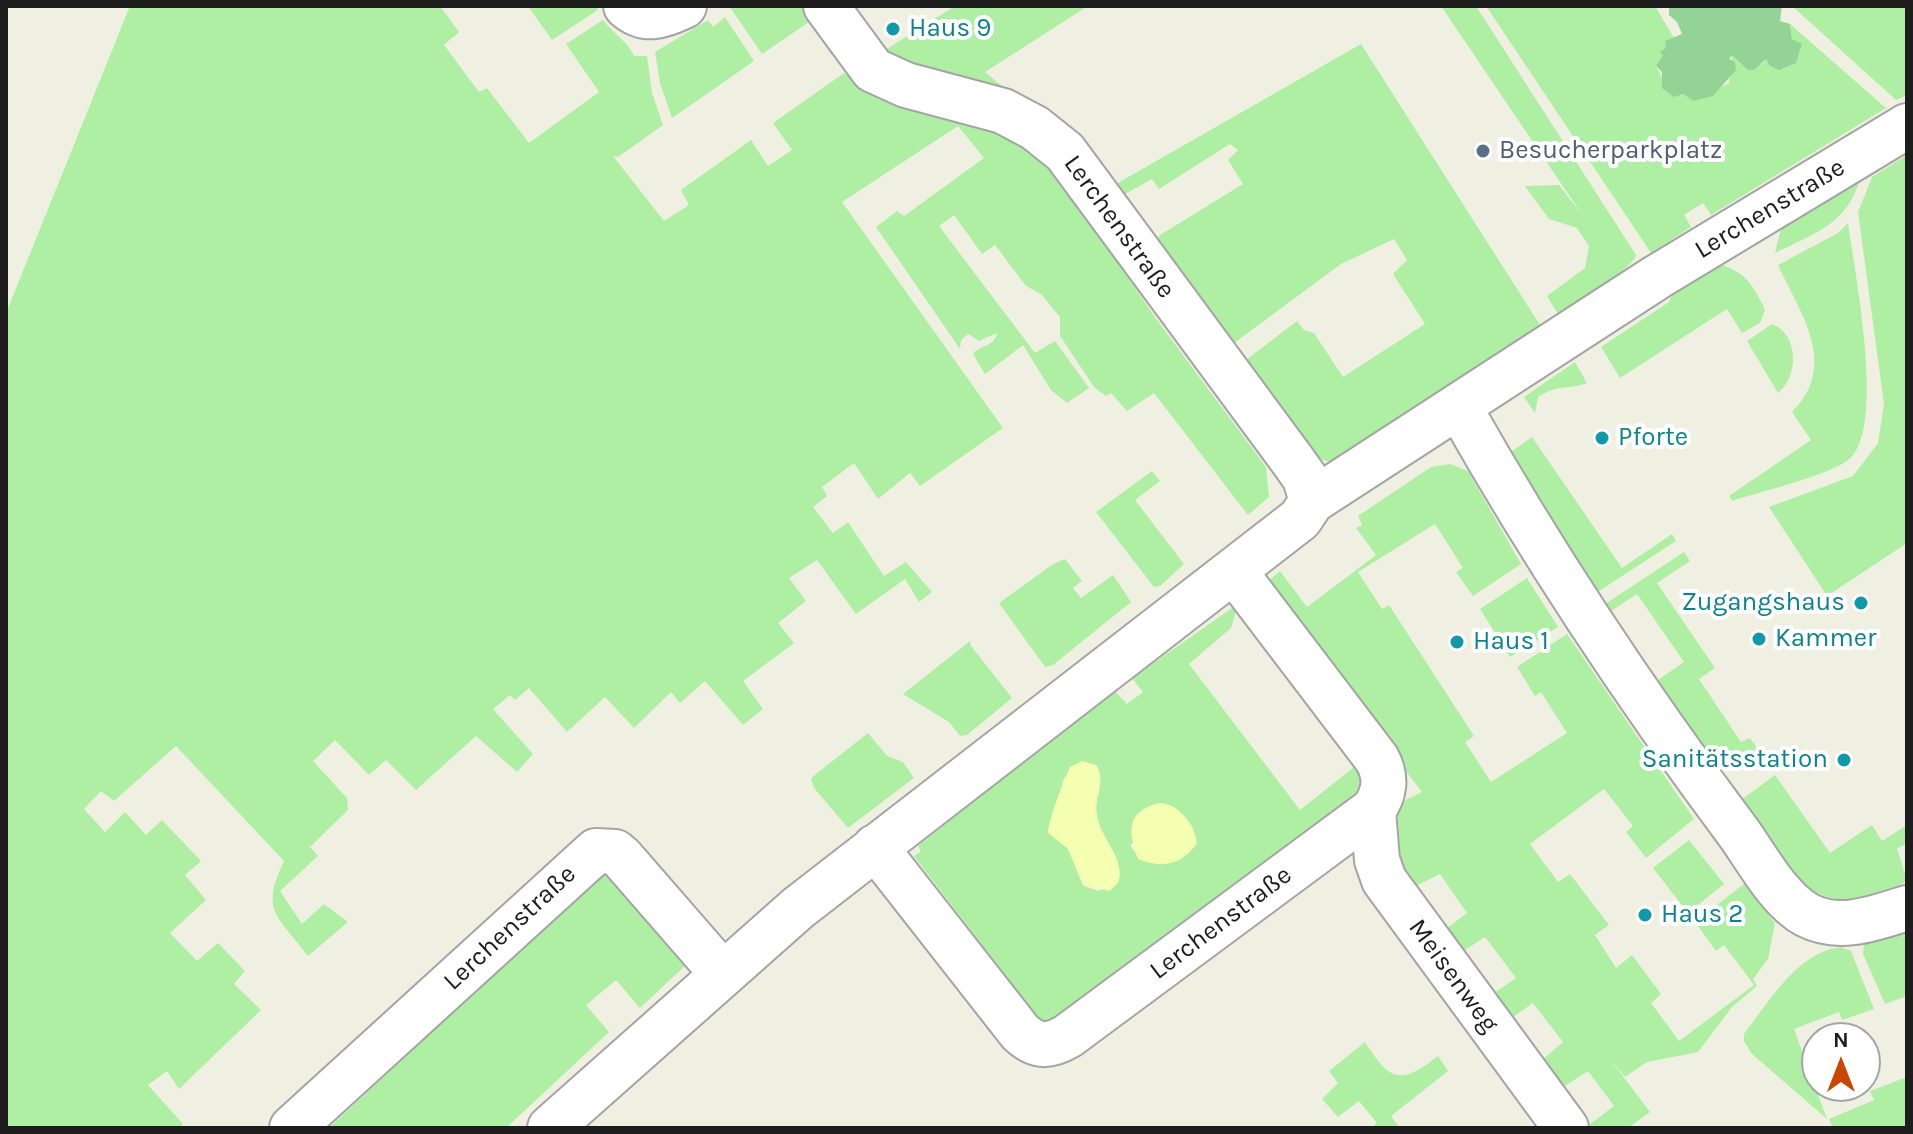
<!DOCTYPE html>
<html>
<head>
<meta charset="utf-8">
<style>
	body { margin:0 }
	#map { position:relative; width:1913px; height:1134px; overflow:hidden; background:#f0f0e2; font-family:Karla,sans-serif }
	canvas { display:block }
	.frame { position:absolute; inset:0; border:8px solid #1d1d1d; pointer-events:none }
	.north { position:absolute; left:1801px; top:1022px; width:80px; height:80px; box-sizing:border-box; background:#fff; border:2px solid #a5a5a5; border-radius:50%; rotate:0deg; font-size:22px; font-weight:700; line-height:32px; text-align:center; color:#1d1d1d }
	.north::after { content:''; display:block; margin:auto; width:28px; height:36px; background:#cb4600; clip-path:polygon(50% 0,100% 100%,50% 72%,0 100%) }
</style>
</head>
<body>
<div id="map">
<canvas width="1913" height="1134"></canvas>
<div class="frame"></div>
<div class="north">N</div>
</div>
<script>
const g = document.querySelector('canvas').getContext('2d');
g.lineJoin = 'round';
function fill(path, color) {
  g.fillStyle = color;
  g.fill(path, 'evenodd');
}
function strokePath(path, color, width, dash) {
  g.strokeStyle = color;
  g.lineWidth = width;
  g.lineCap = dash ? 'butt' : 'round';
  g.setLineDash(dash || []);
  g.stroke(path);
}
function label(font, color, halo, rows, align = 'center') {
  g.font = font + ' Karla,sans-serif';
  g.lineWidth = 8;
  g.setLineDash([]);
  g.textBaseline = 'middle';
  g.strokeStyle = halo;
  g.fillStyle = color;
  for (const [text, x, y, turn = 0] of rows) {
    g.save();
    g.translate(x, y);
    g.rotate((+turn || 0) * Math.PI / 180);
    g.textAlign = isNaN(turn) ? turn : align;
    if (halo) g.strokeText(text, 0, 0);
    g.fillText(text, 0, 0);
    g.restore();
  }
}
const grass = new Path2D(`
	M130,6H440L459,32L444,45L479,92L487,88L529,143L599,92L566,44L603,20C612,32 629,43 634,56H647L652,93L663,125L618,157L613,156L664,221L689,205L681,190L751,140L768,166L792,150L773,123L844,73L872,94L989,131L1013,141L1046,164L1069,191L1157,320L1266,467L1269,497L1248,515L1154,393L1127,411L1111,393L1106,396L1094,387L1060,336V317L1041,294L1026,286L995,245L982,254L954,215L939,226L1035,353L1055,341L1089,388L1067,403L1051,390L1023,345L985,374L973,354C979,345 995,347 997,333L979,341L968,334L961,340L960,349L876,227L897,211L904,216L984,158L958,126L842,202L1003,428L920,486L910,473L878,499L854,463L822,487L827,496L813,507L833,533L848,522L884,576L906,562L932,592L919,602L905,579L856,614L817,560L789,578L806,601L778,623L794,643L743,681L763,709L743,725L705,681L680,703L671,692L634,728L605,697L567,732L529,688L515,700L510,695L493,709L533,754L517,772L476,736L416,790L386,760L369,775L335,740L313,761L347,798L348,810L310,847L318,856L280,891L302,924L324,904L348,922L308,956C277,914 260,912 284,861L176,746L114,801L101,791L84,809L105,832L125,812L146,835L162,820L201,861L185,875L206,900L170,933L197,961L218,943L245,971L234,984L261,1010L179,1089L167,1071L148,1085L183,1124L179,1128H6V313Z
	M528,6H595L598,10L552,40Z
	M729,6H812L833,41L831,54L809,22L762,54Z
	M844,6H854L882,52L955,6H1088L985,72L1009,92L997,99L969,86L938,81L882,60Z
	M1441,6H1476L1636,255C1632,270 1575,302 1558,314L1547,296L1585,268L1589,246L1577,228L1549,219L1525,186L1559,185L1583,216Z
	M1486,6H1655L1674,38L1656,66L1671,95L1683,94L1693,101L1729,83L1732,54L1743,64L1761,65L1766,59L1791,65L1800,52L1792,39L1790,24L1886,108L1711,215L1703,203L1684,215L1691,227L1651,253Z
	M1792,6H1907V95L1896,100Z
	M725,17L754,61L672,118L660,83L655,52L708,20L713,27Z
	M1361,44L1540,325L1334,463L1319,459L1242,363L1297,321L1304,330L1314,333L1343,377L1425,324L1393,274L1407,260L1394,239L1341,264L1226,349L1155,242L1160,235L1243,184L1228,160L1238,150L1230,144L1159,189L1152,179L1118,198L1109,188Z
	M1907,155V543L1827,596L1769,507L1853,476L1878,443L1884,404L1858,212L1872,177Z
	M1861,176C1848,224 1816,233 1775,253L1781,228Z
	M1848,223C1854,270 1888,433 1847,461C1823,477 1762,491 1732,501L1729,496L1811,440L1792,412C1839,365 1801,315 1778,265L1838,233Z
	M1722,265C1747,273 1754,287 1765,310L1760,323L1742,333L1727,309L1620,378L1601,347L1669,302L1673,293Z
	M1772,324C1799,334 1799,377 1778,393L1747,341Z
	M1575,362L1587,383C1566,391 1560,383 1538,397L1535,413L1524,397Z
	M1532,437L1622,568L1672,534L1676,541L1596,593L1508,454Z
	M1450,464L1468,471L1521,564L1473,596L1456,572L1463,568L1435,524L1358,572L1382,609L1389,605L1474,736L1465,742L1491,782L1567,733L1541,692L1535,696L1517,667L1567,634L1694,819L1646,858L1626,832L1633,826L1604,789L1530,844L1558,882L1570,874L1609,925L1595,935L1616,968L1632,955L1661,994L1651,1003L1679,1041L1754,985L1724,945L1716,951L1695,922L1745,883L1775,923L1768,959L1753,979L1757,986L1732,1007L1698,1052L1647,1062L1625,1077L1607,1055L1650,1112L1628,1128H1592L1590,1124L1614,1106L1588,1071L1565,1086L1542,1060L1563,1042L1533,1003L1509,1020L1491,995L1516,978L1485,937L1459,954L1443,931L1467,913L1440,874L1410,889L1402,877L1397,804L1422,792L1270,595L1267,582L1280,571L1307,607L1376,555L1356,528L1362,525L1358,516L1431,467Z
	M1152,471L1160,481L1135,500L1184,564L1160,586L1154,587L1096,512Z
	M1684,552L1690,561L1657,583L1715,668L1699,679L1741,742L1750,738L1758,749L1727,767L1715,748L1704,755L1655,682L1684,662L1637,594L1608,613L1602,606Z
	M1065,559L1082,581L1073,588L1081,598L1113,575L1131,602L1053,665L1045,667L999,603L1053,564Z
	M1527,578L1558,627L1510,657L1480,609Z
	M1238,604L1231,628L1189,664L1300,810L1359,763L1360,790L1059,1021L1043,1024L914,856L921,851L918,846L1114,690L1127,704L1143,692L1132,678ZM1096,765C1107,783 1093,797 1097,816C1101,838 1119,853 1120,877L1099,891L1083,886L1068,848L1049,833L1064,778ZM1177,809L1193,827L1137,855L1130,845Z
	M970,641L971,646L1012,698L967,735L960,736L949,722L903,694Z
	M868,733L887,756L903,762L914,778L848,828L814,788L811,778Z
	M1775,775L1830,853L1872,825L1882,841L1907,825V844L1897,848L1907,881C1810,931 1792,871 1741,800Z
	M1689,840L1724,884L1688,913L1653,868Z
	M607,868L689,962L640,1008L616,980L586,1005L609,1032L506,1128H329Z
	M1905,934L1907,996L1885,1004L1863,954L1864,943Z
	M1841,947L1851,951L1874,1009L1842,1020L1839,1012L1794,1029L1827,1119L1751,1053L1744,1041V1034C1769,1002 1797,952 1841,947Z
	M1365,1042C1390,1081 1400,1086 1438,1056L1448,1071L1391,1116L1400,1128H1371L1377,1123L1359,1101L1338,1117L1322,1099L1338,1083L1329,1071Z
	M1907,1077V1128H1833L1829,1119L1874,1100L1870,1091Z`);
const forest = new Path2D(`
	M1669,6H1782L1780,21L1790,24L1792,39L1802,44L1796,63L1779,70L1770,66L1766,59L1754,70H1748L1732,55L1729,59L1735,62L1736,70L1713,96L1693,101L1683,94L1674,97L1662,88V72L1656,66L1663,55L1660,52L1666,48L1665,41L1682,34L1677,22L1669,15Z`);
const sand = new Path2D(`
	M1082,761L1096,765C1107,783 1093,797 1097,816C1101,840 1126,857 1118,883L1110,891L1083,885L1068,849L1048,833C1048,821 1064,780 1070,767Z
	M1159,803C1179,803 1194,824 1197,843C1183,865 1161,869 1138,859C1129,833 1124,812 1159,803Z`);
const minor = new Path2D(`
	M626,6C645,23 663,16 684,6
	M826,6L873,70L906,85L1003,111L1035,128L1065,152L1293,461L1305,478L1312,501
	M1459,407C1542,554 1637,697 1738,832C1757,858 1778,899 1807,915C1840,932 1875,918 1907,908
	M1373,810L1377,860L1384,880L1566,1128
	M875,847L1020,1032C1037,1048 1049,1047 1068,1036L1373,810C1385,794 1387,777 1377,759L1234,571
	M292,1128L596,851L615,852L622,858L722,973
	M550,1128L798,908L1300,519L1312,501L1657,277L1907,126`);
const markers = [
	[893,29,8,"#0f9aa8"],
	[1483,151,8,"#5c6f8a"],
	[1602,438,8,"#0f9aa8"],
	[1861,603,8,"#0f9aa8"],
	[1759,639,8,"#0f9aa8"],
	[1457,642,8,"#0f9aa8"],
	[1844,760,8,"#0f9aa8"],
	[1645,915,8,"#0f9aa8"]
];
const cultureNames = [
	["Haus 9",909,29],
	["Pforte",1618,438],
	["Zugangshaus",1845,603,"right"],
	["Kammer",1775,639],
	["Haus 1",1473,642],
	["Sanitätsstation",1828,760,"right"],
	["Haus 2",1661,915]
];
const serviceNames = [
	["Besucherparkplatz",1499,151]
];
const streetNames = [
	["Lerchenstraße",1770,209,-31],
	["Lerchenstraße",1119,227,54],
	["Lerchenstraße",1221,923,-37],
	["Lerchenstraße",510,928,-43],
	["Meisenweg",1453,976,54]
];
fill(grass, '#aeefa3');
fill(forest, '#93d396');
fill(sand, '#f4ffb1');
strokePath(minor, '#a4a4a4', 48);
strokePath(minor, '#fff', 44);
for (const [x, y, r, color] of markers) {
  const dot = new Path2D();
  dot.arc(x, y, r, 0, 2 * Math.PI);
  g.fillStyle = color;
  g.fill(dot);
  strokePath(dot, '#fff', 3);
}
label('26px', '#0d838f', '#fff', cultureNames, 'left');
label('26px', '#4e5e75', '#fff', serviceNames, 'left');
label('26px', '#1d1d1d', '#fff', streetNames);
</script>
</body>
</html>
